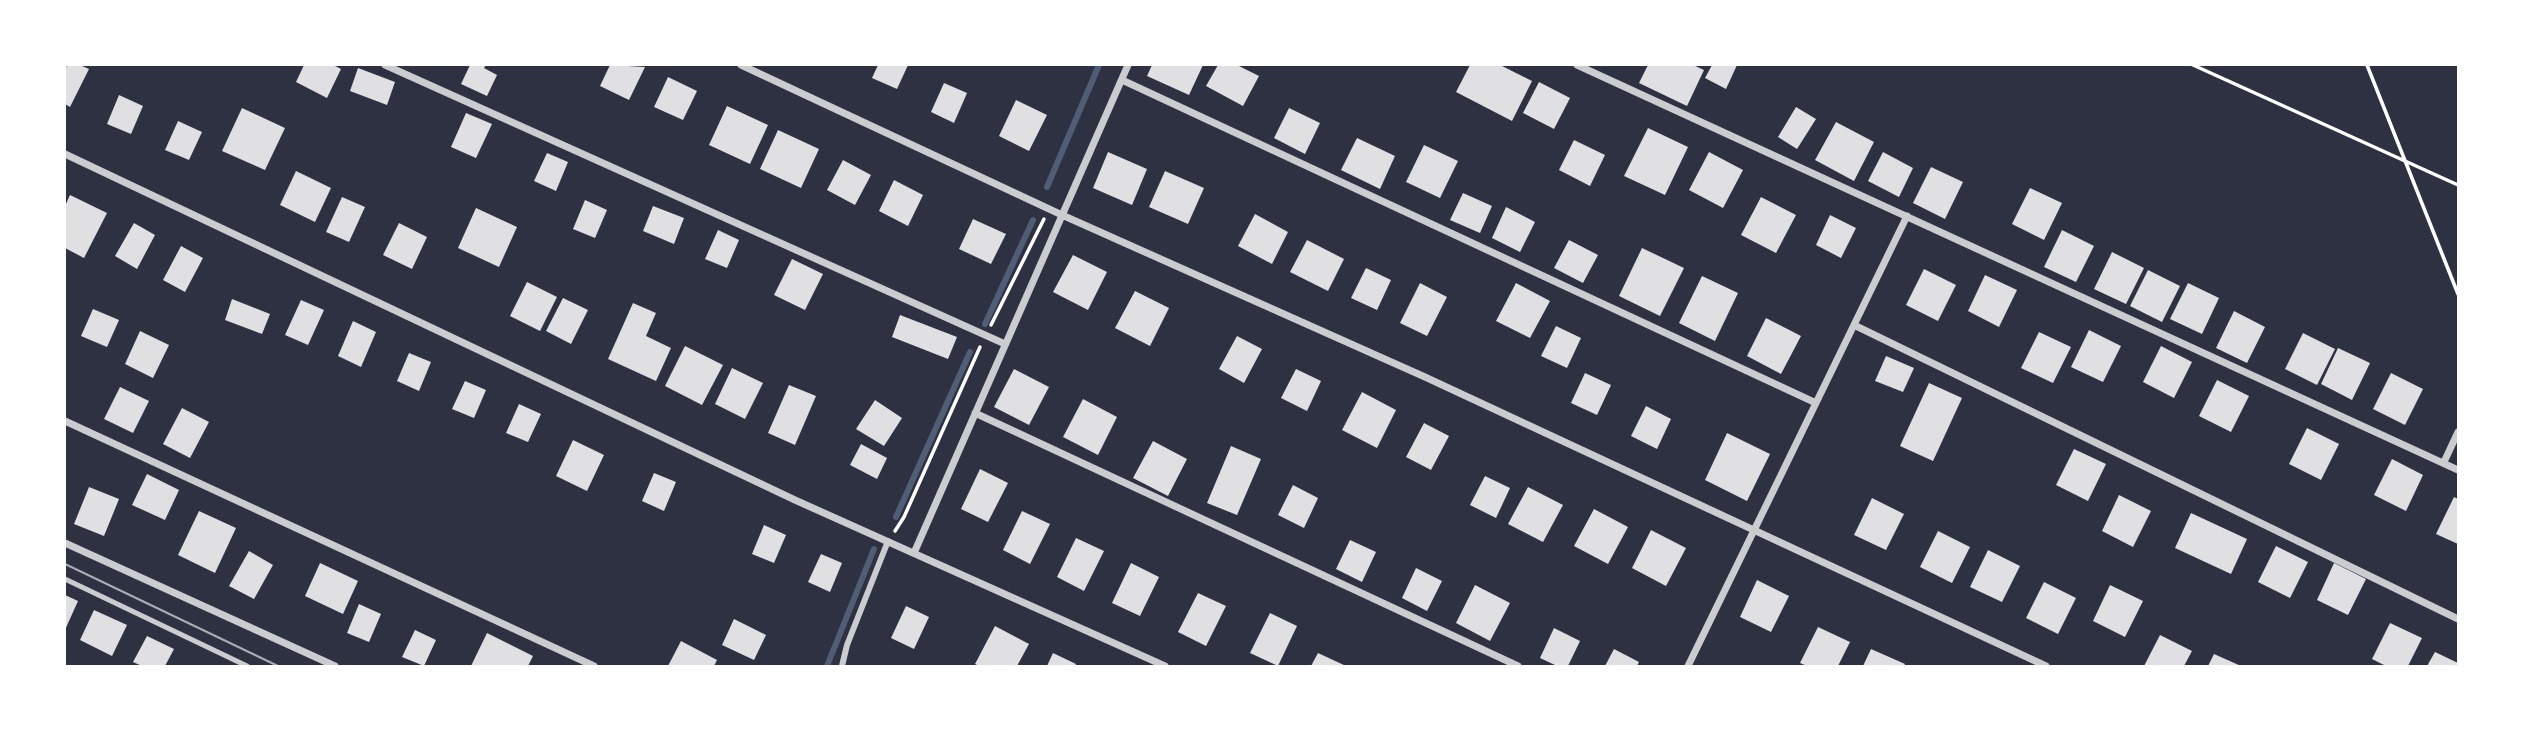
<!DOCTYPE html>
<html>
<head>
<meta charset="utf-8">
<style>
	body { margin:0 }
	#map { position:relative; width:2523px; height:731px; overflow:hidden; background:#2d3142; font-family:Merriweather,serif }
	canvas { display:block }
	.frame { position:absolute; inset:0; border:66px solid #fff; pointer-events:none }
</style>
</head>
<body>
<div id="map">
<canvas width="2523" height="731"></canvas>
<div class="frame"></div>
</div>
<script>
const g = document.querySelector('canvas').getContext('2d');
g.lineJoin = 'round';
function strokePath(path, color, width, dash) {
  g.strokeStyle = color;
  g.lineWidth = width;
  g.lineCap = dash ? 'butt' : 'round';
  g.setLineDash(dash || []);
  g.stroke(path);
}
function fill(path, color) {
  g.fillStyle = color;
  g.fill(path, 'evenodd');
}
const stream = new Path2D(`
	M1047,187L1099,65
	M985,324L1033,220
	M896,517L970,352
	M827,666L874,549`);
const building = new Path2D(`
	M67,65H80L89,69L70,107L65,104V70Z
	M304,65H333L341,69L327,98L296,82Z
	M470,65H486L484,68L497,75L487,96L461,84Z
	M610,65L645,67L629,100L600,86Z
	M878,65H908L897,89L872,78Z
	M1152,65H1203L1189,95L1147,76Z
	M1218,65H1237L1259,76L1243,106L1206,86Z
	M1470,65H1500L1532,81L1512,121L1456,92Z
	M1648,65H1693L1704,70L1687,106L1639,83Z
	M1712,65H1737L1726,89L1705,78Z
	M358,68L395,82L387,105L350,91Z
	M668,77L697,91L683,120L654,107Z
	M1539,82L1570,98L1554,129L1523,113Z
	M944,83L967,93L954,123L931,112Z
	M119,95L143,106L131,134L107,124Z
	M1016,100L1047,115L1029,151L999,136Z
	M727,106L768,125L750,164L709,145Z
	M1796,107L1816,119L1797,149L1778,137Z
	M242,108L285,128L265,170L222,151Z
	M1289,108L1320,123L1305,154L1274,138Z
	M466,113L492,124L476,158L451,147Z
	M178,121L202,132L189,160L165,150Z
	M1836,122L1874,142L1854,181L1815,160Z
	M1648,128L1688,147L1665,195L1624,176Z
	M778,130L819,149L801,188L760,169Z
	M1357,138L1395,156L1380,189L1341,170Z
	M1574,140L1605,155L1590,186L1559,170Z
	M1424,145L1458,161L1440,198L1406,182Z
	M1108,152L1147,169L1132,205L1093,188Z
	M1709,152L1743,170L1723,208L1689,190Z
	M1883,152L1913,168L1899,197L1868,181Z
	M547,153L568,162L556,191L534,181Z
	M843,160L871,175L855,205L827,190Z
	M1931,167L1963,182L1945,219L1913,203Z
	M296,171L331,188L315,222L280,205Z
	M1165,171L1204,188L1188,224L1149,207Z
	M894,180L923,195L908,226L879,211Z
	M2030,188L2062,203L2044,240L2012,224Z
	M1463,193L1492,206L1480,233L1450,220Z
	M70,195L107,213L84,258L65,248V206Z
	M342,197L365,207L349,242L326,232Z
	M1761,197L1796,215L1776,253L1741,235Z
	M585,200L607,210L595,238L573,229Z
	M653,206L684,218L674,244L643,231Z
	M1506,207L1535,222L1520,252L1492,238Z
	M476,208L517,227L499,267L458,248Z
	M1255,214L1288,232L1272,264L1238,246Z
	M1830,215L1856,228L1841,258L1816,245Z
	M973,219L1006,234L991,264L959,249Z
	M134,223L155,235L137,269L115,256Z
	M399,223L427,237L412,269L383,255Z
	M718,230L739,240L727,268L705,259Z
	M2062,230L2094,246L2076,282L2044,267Z
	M1307,240L1344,259L1328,291L1290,272Z
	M1569,240L1598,255L1583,283L1554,268Z
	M181,246L203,258L185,292L163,280Z
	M1642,248L1684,268L1660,316L1619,296Z
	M2112,252L2144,268L2126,304L2094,289Z
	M1073,255L1107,272L1088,310L1053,292Z
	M792,259L823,274L805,310L774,295Z
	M1366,268L1391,280L1377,310L1351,298Z
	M1924,269L1956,285L1938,321L1906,305Z
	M2148,270L2180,286L2162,322L2130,306Z
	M1985,275L2017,290L1999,327L1968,311Z
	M1702,276L1738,293L1715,341L1679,323Z
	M527,282L557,297L540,331L510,316Z
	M1420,283L1447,297L1427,336L1400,323Z
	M1516,283L1550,301L1530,338L1496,321Z
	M2188,283L2219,298L2202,334L2170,319Z
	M1135,291L1169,308L1150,346L1115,328Z
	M563,298L588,310L571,344L546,331Z
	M232,299L270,314L262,334L225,320Z
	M301,300L324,310L308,345L285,335Z
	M633,303L656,313L646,336L671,348L656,381L608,359Z
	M93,309L119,320L107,347L81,336Z
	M2234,311L2265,327L2247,363L2216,348Z
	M900,315L957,337L948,359L892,337Z
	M1766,318L1801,336L1781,374L1747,356Z
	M353,321L376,332L361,367L338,356Z
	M1556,326L1581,338L1567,368L1541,356Z
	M2089,330L2121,346L2103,382L2071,367Z
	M140,331L169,345L153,378L125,364Z
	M2039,332L2071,347L2053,383L2021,368Z
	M2303,333L2335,349L2317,385L2285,369Z
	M1237,336L1262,349L1244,383L1219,369Z
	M685,346L723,365L702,405L665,386Z
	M2161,346L2192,362L2174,398L2143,382Z
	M2338,348L2370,363L2352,400L2321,384Z
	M409,353L431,362L419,391L397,381Z
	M1886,356L1914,368L1903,392L1875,381Z
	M732,368L763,383L745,419L715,404Z
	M1014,369L1049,387L1029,425L994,407Z
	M1296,369L1321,381L1307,411L1281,398Z
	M1585,373L1611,385L1597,415L1571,403Z
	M2391,373L2423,389L2405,425L2373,409Z
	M2217,380L2249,396L2231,432L2199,416Z
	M465,381L486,390L474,418L452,409Z
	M1929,383L1962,398L1933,461L1900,446Z
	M789,385L816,396L795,445L768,433Z
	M120,387L149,401L133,433L104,419Z
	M1362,392L1396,410L1377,448L1342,430Z
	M1083,399L1117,417L1098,455L1063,437Z
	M875,400L902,418L884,446L856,429Z
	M519,404L541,414L528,442L506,433Z
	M1646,406L1671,419L1657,449L1631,436Z
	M182,408L209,422L190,458L163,444Z
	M1424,423L1449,436L1431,470L1406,457Z
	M2307,428L2339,444L2321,480L2289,464Z
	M1727,433L1770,454L1747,501L1705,480Z
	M573,440L604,455L587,491L556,476Z
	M1153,441L1187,459L1168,496L1133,478Z
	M861,444L887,458L877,479L850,465Z
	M1231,446L1261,459L1237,515L1207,503Z
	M2074,449L2106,464L2088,501L2056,485Z
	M2392,459L2423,475L2406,511L2374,495Z
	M980,469L1008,483L988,522L961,509Z
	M654,473L676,482L664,511L642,501Z
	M147,474L179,490L165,520L132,505Z
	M1485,476L1510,488L1496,518L1470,505Z
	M1293,485L1318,498L1304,528L1278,515Z
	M89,487L119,499L104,536L74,524Z
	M1528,487L1563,505L1543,542L1508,524Z
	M2119,495L2151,511L2133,547L2102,531Z
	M2454,497L2458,499V544L2436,534Z
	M1872,498L1904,514L1886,550L1854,535Z
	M1594,509L1628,527L1608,564L1574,546Z
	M199,511L236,528L215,573L178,555Z
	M1022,511L1050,524L1030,564L1003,550Z
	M2191,513L2247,539L2231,574L2175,548Z
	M764,525L786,535L774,563L752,554Z
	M1651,530L1686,548L1666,586L1632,568Z
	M1938,531L1970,547L1952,583L1920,567Z
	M1076,538L1104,551L1084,591L1057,577Z
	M1350,540L1376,552L1362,582L1336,569Z
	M2276,546L2308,562L2290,598L2258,582Z
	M1988,550L2020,566L2002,602L1970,587Z
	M249,551L273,565L254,599L229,586Z
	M821,554L842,563L830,592L808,582Z
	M320,563L358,581L343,614L305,596Z
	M1131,563L1159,577L1140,616L1112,603Z
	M2334,563L2366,579L2348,615L2317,600Z
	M1416,568L1442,581L1427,611L1402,598Z
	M1757,580L1789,596L1771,632L1740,617Z
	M2044,582L2076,598L2058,634L2026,618Z
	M1475,585L1510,603L1490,641L1456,623Z
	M2110,585L2143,601L2125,637L2093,621Z
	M1198,593L1226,606L1206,646L1178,632Z
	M65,595L78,601L65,630Z
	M359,604L381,614L369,642L347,633Z
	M906,606L929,617L914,649L891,638Z
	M94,610L127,625L112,656L80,640Z
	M1270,613L1297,626L1278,666L1250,653Z
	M734,619L766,635L754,660L722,645Z
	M2390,623L2422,638L2408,666H2386L2372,659Z
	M995,626L1029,644L1017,666H979L975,664Z
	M1818,627L1850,642L1838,666H1807L1800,663Z
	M1554,628L1580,641L1568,666H1557L1540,658Z
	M415,630L436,640L424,666L402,657Z
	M487,633L533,656L528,666H471Z
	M2160,635L2192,651L2184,666H2144Z
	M147,636L174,649L165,666H142L133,662Z
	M681,641L717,660L714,666H668Z
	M1614,649L1639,662L1637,666H1605Z
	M1871,649L1905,664L1904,666H1863Z
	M2435,652L2458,663V666H2427Z
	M1053,653L1076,664L1075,666H1047Z
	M1318,653L1346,666H1311Z
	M2214,654L2241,666H2208Z`);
const path = new Path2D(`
	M2193,65L2458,185
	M2367,65L2458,294
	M991,325L1044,219
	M895,531L904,517L980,347`);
const service = new Path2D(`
	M65,579L247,666`);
const pedestrian = new Path2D(`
	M842,666L847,645L888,541`);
const minor = new Path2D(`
	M385,65L1005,344
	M741,65L1062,215L1425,377L2046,666
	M1577,65L2458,470
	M1122,80L1816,403
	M65,154L795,500L1165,666
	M1854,325L2458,619
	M975,413L1518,666
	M65,421L594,666
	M2444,462L2458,432
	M65,543L335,666
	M914,553L1128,65
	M1688,666L1907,216`);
const tram = new Path2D(`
	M65,564L278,666`);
strokePath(stream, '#4f5d75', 6);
fill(building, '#e0e0e3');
strokePath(path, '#fff', 3.5);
strokePath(service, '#caccd0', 5);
strokePath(pedestrian, '#caccd0', 6);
strokePath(minor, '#caccd0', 7);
strokePath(tram, '#abadb3', 2);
</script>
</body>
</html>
